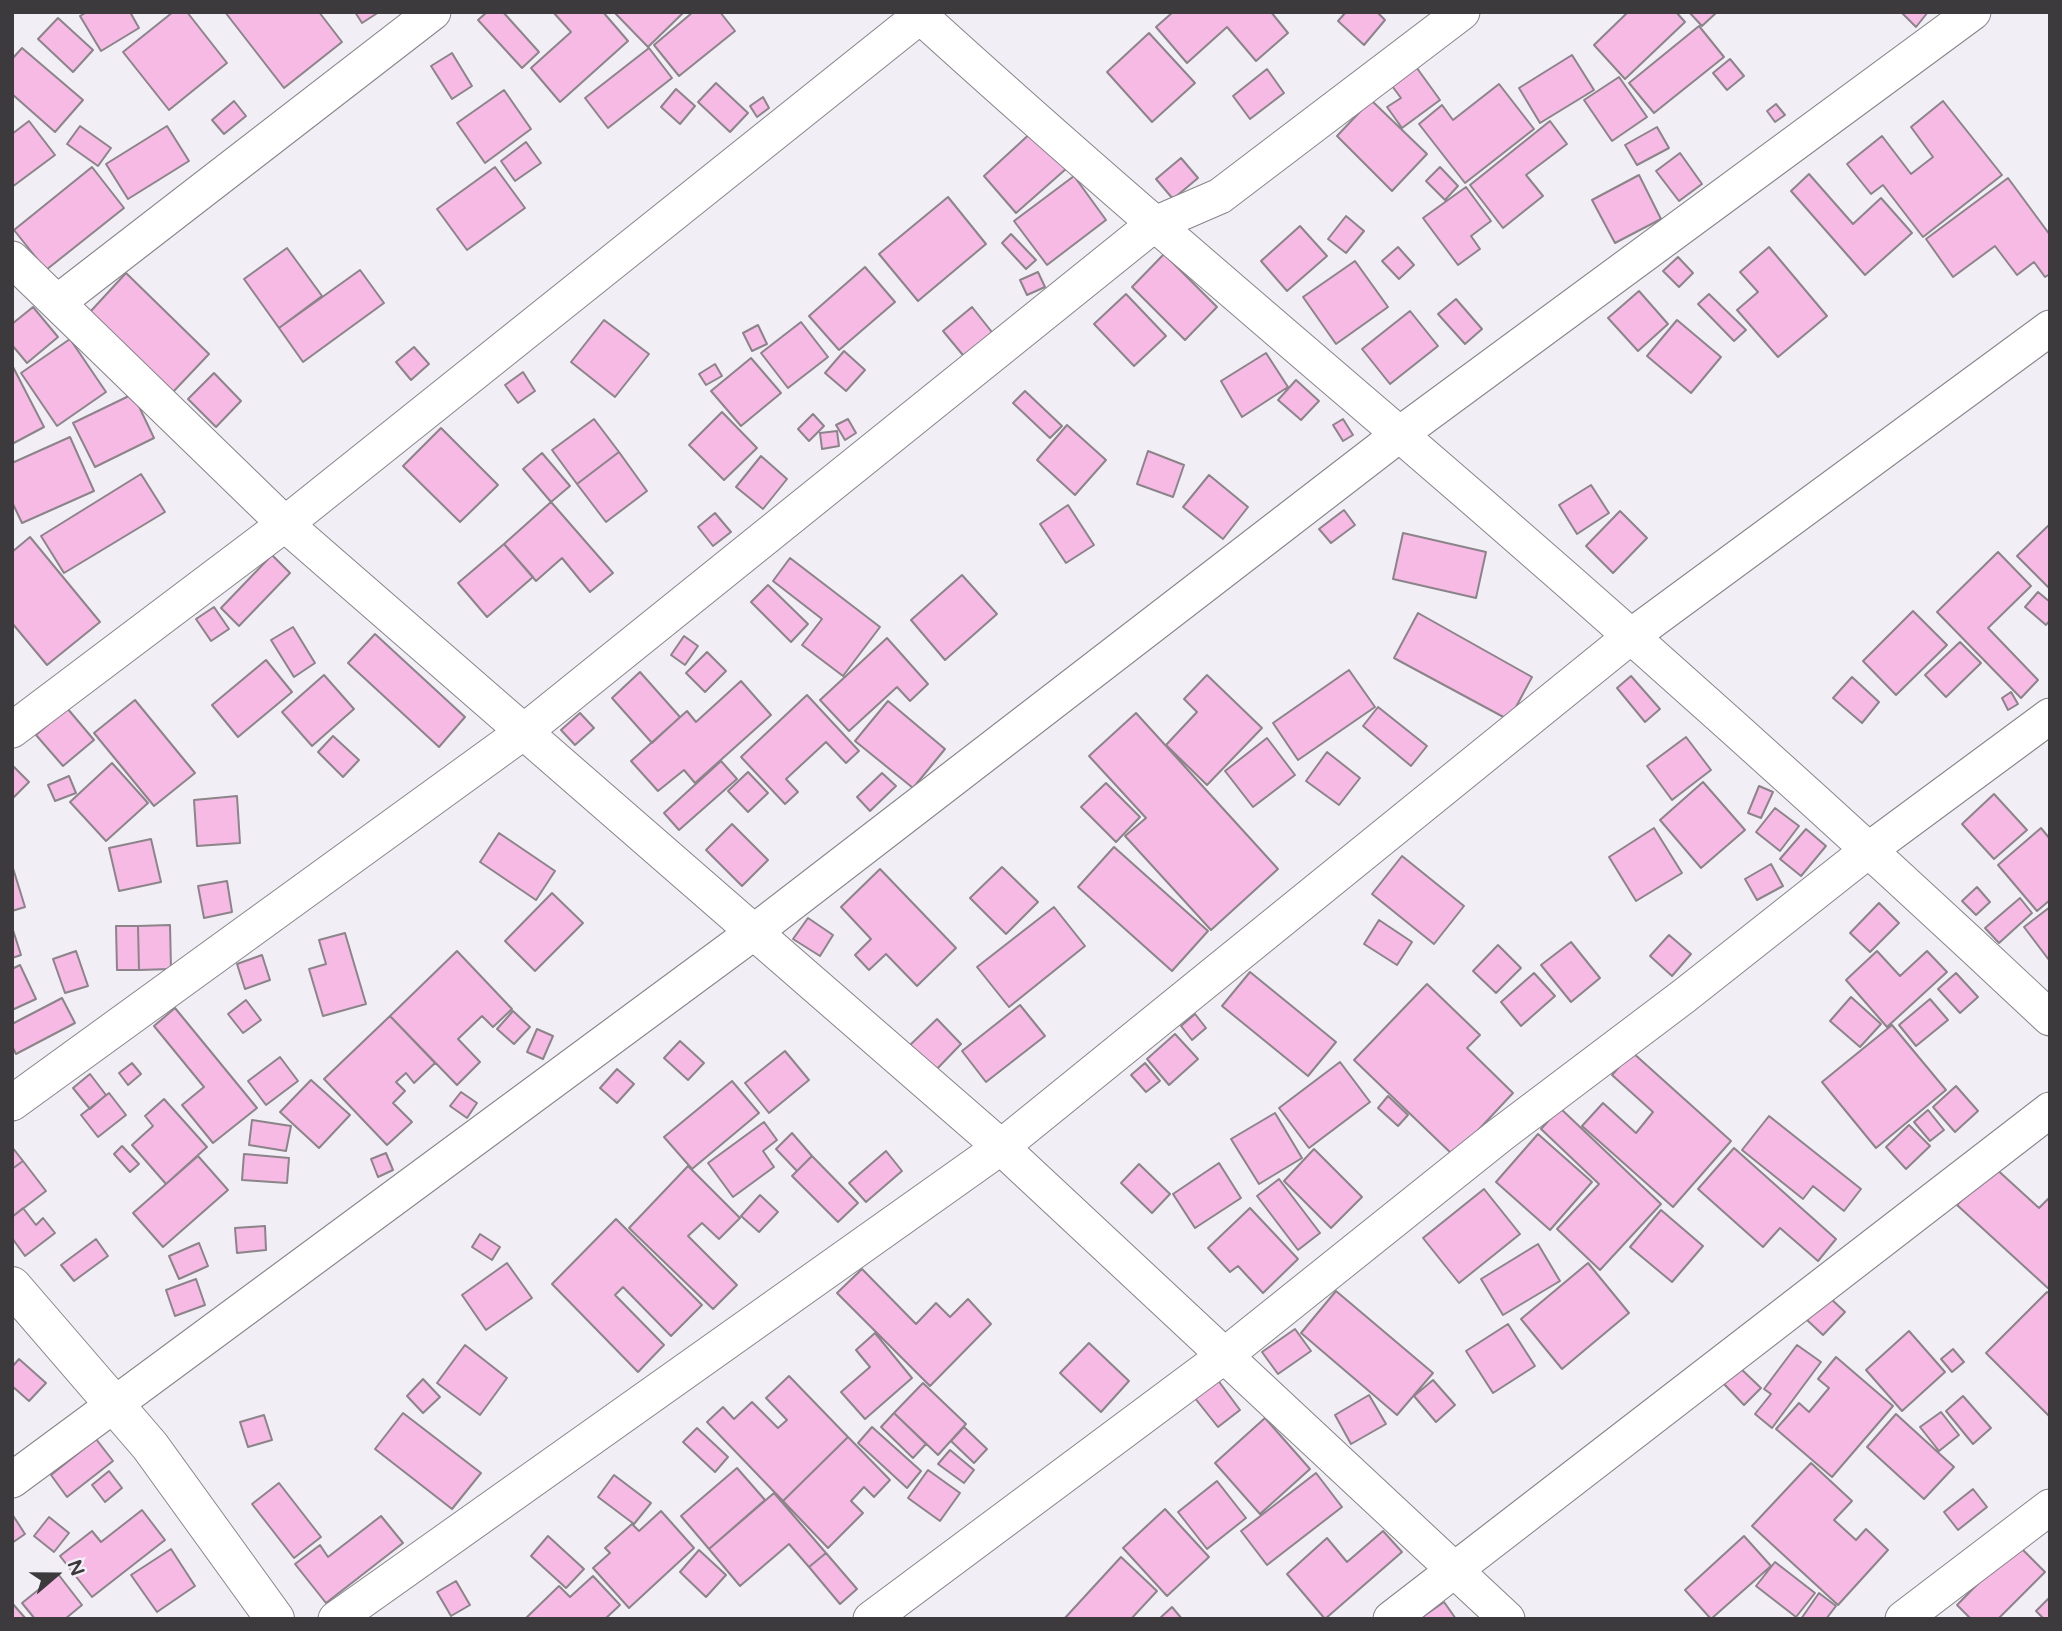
<!DOCTYPE html>
<html>
<head>
<meta charset="utf-8">
<style>
	body { margin:0 }
	#map { position:relative; width:2062px; height:1631px; overflow:hidden; background:#f2eef5; font-family:"Varela Round",sans-serif }
	canvas { display:block }
	.frame { position:absolute; inset:0; border:14px solid #3c3a3d; pointer-events:none }
	.north { position:absolute; left:21px; top:1540px; width:70px; height:70px; -webkit-text-stroke:5px #f2eef5; paint-order:stroke; rotate:70deg; font-size:19px; font-weight:700; line-height:28px; text-align:center; color:#3c3a3d }
	.north::after { content:''; display:block; margin:auto; width:24px; height:32px; background:#3c3a3d; clip-path:polygon(50% 0,100% 100%,50% 72%,0 100%) }
</style>
</head>
<body>
<div id="map">
<canvas width="2062" height="1631"></canvas>
<div class="frame"></div>
<div class="north">N</div>
</div>
<script>
const g = document.querySelector('canvas').getContext('2d');
g.lineJoin = 'round';
function fill(path, color) {
  g.fillStyle = color;
  g.fill(path, 'evenodd');
}
function strokePath(path, color, width, dash) {
  g.strokeStyle = color;
  g.lineWidth = width;
  g.lineCap = dash ? 'butt' : 'round';
  g.setLineDash(dash || []);
  g.stroke(path);
}
const building = new Path2D(`
	M87,12H130L139,28L101,51L80,16Z
	M173,12H187L227,63L169,110L123,52Z
	M225,12H319L342,42L284,88Z
	M355,12H379L362,23Z
	M487,12H503L539,52L522,68L478,20Z
	M553,12H603L628,41L560,102L531,68L571,32Z
	M614,12H684L648,47Z
	M693,12H720L735,31L679,76L654,45Z
	M1173,12H1271L1288,33L1256,61L1227,27L1187,63L1156,27Z
	M1346,12H1377L1385,20L1364,45L1338,21Z
	M1628,12H1676L1685,22L1625,79L1594,45Z
	M1689,12H1717L1702,26Z
	M1901,12H1928L1916,27Z
	M58,18L93,50L73,72L38,39Z
	M1699,26L1724,57L1654,113L1629,83Z
	M1149,33L1195,83L1152,122L1107,72Z
	M22,48L83,100L55,132L12,94V59Z
	M649,48L672,78L608,128L585,98Z
	M452,53L472,86L452,99L431,66Z
	M1572,55L1594,90L1540,123L1519,88Z
	M1730,59L1744,76L1727,90L1713,73Z
	M1414,64L1440,100L1402,128L1387,107L1401,98L1389,82Z
	M1267,69L1284,93L1250,119L1233,96Z
	M1619,77L1647,117L1612,141L1584,100Z
	M716,83L748,113L730,132L698,102Z
	M1499,84L1534,129L1465,183L1419,124L1442,105L1453,120Z
	M676,89L695,106L680,124L661,107Z
	M504,90L531,129L485,163L457,123Z
	M763,97L769,108L757,117L750,106Z
	M1371,100L1427,154L1392,191L1337,136Z
	M234,101L246,116L224,134L212,120Z
	M1943,101L2002,175L1923,237L1883,185L1871,194L1847,164L1882,136L1911,174L1933,157L1911,127Z
	M1776,104L1785,115L1775,122L1767,111Z
	M29,121L55,155L12,187V134Z
	M1550,121L1567,144L1526,175L1543,196L1503,228L1470,185Z
	M80,126L111,148L98,166L67,144Z
	M167,126L189,161L128,199L106,164Z
	M1657,127L1669,148L1637,165L1625,145Z
	M1034,130L1067,168L1016,213L984,176Z
	M526,142L541,163L515,181L501,161Z
	M1680,153L1702,184L1679,201L1656,171Z
	M1181,158L1198,178L1173,199L1156,179Z
	M92,167L124,208L46,270L14,230Z
	M495,167L525,208L467,250L437,209Z
	M1440,167L1458,186L1445,200L1426,181Z
	M1809,174L1853,224L1881,198L1912,233L1865,275L1791,191Z
	M1639,175L1661,219L1615,243L1592,200Z
	M1074,176L1106,220L1047,265L1014,221Z
	M2008,178L2050,235V274L2045,277L2034,262L2017,275L1995,246L1953,277L1926,239Z
	M1466,187L1491,221L1471,236L1480,249L1458,265L1423,218Z
	M948,197L986,244L918,301L879,254Z
	M1346,216L1364,231L1346,253L1328,239Z
	M1300,226L1327,256L1287,291L1261,261Z
	M1011,234L1036,260L1026,269L1002,243Z
	M1398,247L1414,265L1399,279L1382,261Z
	M1769,247L1827,316L1778,357L1737,310L1758,292L1740,272Z
	M287,248L322,296L279,328L244,279Z
	M1164,254L1217,307L1185,340L1132,287Z
	M1678,257L1693,273L1679,287L1663,271Z
	M1355,261L1388,307L1336,344L1303,297Z
	M865,267L895,302L839,350L809,316Z
	M360,270L384,303L303,362L279,328Z
	M1038,272L1045,287L1027,295L1020,280Z
	M126,273L209,354L173,392L90,312Z
	M1639,291L1668,324L1638,351L1608,318Z
	M1126,294L1166,336L1134,366L1094,324Z
	M1709,294L1746,330L1734,341L1698,304Z
	M1456,299L1482,329L1465,344L1438,314Z
	M33,307L58,337L27,363L12,345V324Z
	M972,307L995,336L967,360L943,331Z
	M1410,311L1438,346L1390,384L1362,349Z
	M604,320L649,354L615,397L571,362Z
	M1677,320L1721,357L1691,393L1647,356Z
	M801,322L828,357L788,388L761,353Z
	M758,325L767,344L752,351L743,333Z
	M70,339L106,392L57,426L21,373Z
	M414,347L429,364L411,380L396,362Z
	M844,351L865,370L846,391L825,373Z
	M1266,353L1288,387L1242,417L1221,381Z
	M751,358L781,393L741,426L711,391Z
	M715,364L722,376L706,385L699,374Z
	M12,365L44,427L12,444Z
	M523,372L535,391L518,403L505,385Z
	M214,373L241,401L216,427L188,399Z
	M1296,380L1319,401L1301,420L1278,400Z
	M1025,391L1062,426L1050,438L1013,403Z
	M133,394L154,438L95,467L73,423Z
	M722,412L757,448L724,480L689,445Z
	M813,414L824,426L809,441L798,429Z
	M594,419L619,452L577,484L552,450Z
	M848,419L856,433L845,440L836,425Z
	M1343,419L1353,435L1343,441L1333,425Z
	M1067,425L1106,460L1075,495L1037,460Z
	M441,428L498,485L460,522L403,466Z
	M837,431L839,446L822,449L820,433Z
	M70,437L94,491L22,523L12,502V463Z
	M1148,451L1184,465L1173,497L1137,484Z
	M619,452L647,491L606,522L577,484Z
	M542,453L570,486L551,502L523,469Z
	M761,456L787,479L763,509L736,487Z
	M141,474L165,512L64,573L41,536Z
	M1209,475L1248,507L1223,539L1183,507Z
	M1591,485L1609,513L1577,534L1559,505Z
	M551,502L613,573L590,592L562,558L536,581L504,544Z
	M1068,505L1094,545L1066,563L1040,524Z
	M1344,510L1355,525L1331,543L1319,529Z
	M1620,511L1647,538L1613,573L1586,546Z
	M715,513L731,532L713,546L698,527Z
	M2050,524V589L2017,556Z
	M1403,533L1486,552L1476,598L1393,579Z
	M30,537L100,622L47,665L12,623V552Z
	M504,544L533,577L487,617L458,583Z
	M1998,552L2031,586L1988,628L2038,680L2021,698L1937,612Z
	M272,555L290,573L239,626L221,608Z
	M790,558L880,627L843,676L802,645L822,619L773,581Z
	M962,575L997,614L945,660L911,620Z
	M768,585L808,624L791,642L751,602Z
	M2038,592L2050,602V620L2046,625L2025,607Z
	M214,607L229,629L211,641L196,619Z
	M1913,611L1947,645L1896,695L1863,661Z
	M1418,613L1532,677L1509,720L1394,658Z
	M293,627L315,663L294,677L271,640Z
	M375,634L465,717L439,747L348,663Z
	M684,636L698,646L685,665L671,655Z
	M887,638L928,684L910,701L897,687L849,731L820,700Z
	M1960,642L1981,663L1946,697L1925,675Z
	M707,652L726,671L705,692L686,673Z
	M266,660L292,692L238,737L212,705Z
	M1349,670L1375,707L1298,760L1273,723Z
	M640,672L680,717L652,743L612,698Z
	M324,675L354,709L312,746L282,712Z
	M1207,675L1262,728L1207,785L1166,745L1197,712L1184,699Z
	M1631,676L1660,709L1645,722L1617,688Z
	M1852,677L1879,702L1862,723L1833,698Z
	M741,681L771,715L695,783L684,770L658,791L631,761L687,711L696,722Z
	M2011,692L2018,704L2008,710L2002,698Z
	M807,695L859,751L846,763L826,742L786,779L798,792L785,804L741,757Z
	M135,700L195,773L154,806L94,733Z
	M888,701L945,749L913,788L855,741Z
	M1378,707L1427,746L1411,766L1363,726Z
	M67,708L94,740L63,766L36,735Z
	M580,713L594,728L575,745L561,730Z
	M1136,713L1278,869L1211,930L1125,836L1146,818L1089,756Z
	M333,736L359,760L343,777L318,752Z
	M1686,737L1711,770L1672,800L1647,766Z
	M1267,738L1295,775L1253,807L1225,771Z
	M1327,752L1360,778L1339,805L1306,781Z
	M721,761L737,779L679,830L664,813Z
	M112,763L148,803L106,841L70,802Z
	M12,765L29,782L12,799Z
	M748,772L768,793L748,812L728,791Z
	M882,773L896,786L870,811L857,797Z
	M69,776L76,793L55,801L48,785Z
	M1703,782L1745,830L1701,868L1660,820Z
	M1106,783L1140,817L1116,842L1081,807Z
	M1759,786L1773,792L1761,818L1748,813Z
	M1994,794L2027,830L1994,859L1962,824Z
	M237,796L240,843L197,846L194,800Z
	M1775,808L1799,826L1780,851L1756,832Z
	M732,824L768,860L742,886L706,850Z
	M1654,828L1682,873L1636,901L1609,857Z
	M2041,828L2050,839V900L2037,911L1998,865Z
	M1806,829L1826,846L1801,876L1780,859Z
	M499,833L555,871L536,900L480,862Z
	M151,839L161,882L119,891L109,848Z
	M1114,847L1208,931L1172,971L1078,887Z
	M1402,856L1464,906L1434,944L1372,894Z
	M1771,864L1783,886L1757,900L1745,879Z
	M12,865L25,907L12,911Z
	M1002,867L1038,902L1006,934L970,898Z
	M880,869L956,948L917,986L886,954L869,970L855,955L871,939L841,907Z
	M227,881L232,912L204,918L198,886Z
	M1977,887L1990,902L1976,915L1962,901Z
	M552,893L583,923L535,971L505,941Z
	M2020,898L2032,913L1999,943L1985,928Z
	M1879,903L1899,923L1870,952L1850,933Z
	M1054,907L1085,946L1009,1007L977,967Z
	M2050,907V959L2049,960L2024,927Z
	M808,918L833,935L820,956L793,939Z
	M1379,920L1412,942L1397,965L1364,944Z
	M170,925L171,969L139,970L138,926Z
	M116,926H138L139,970H117Z
	M12,927L21,955L12,958Z
	M345,933L366,1004L323,1016L309,969L326,964L319,940Z
	M1669,935L1691,954L1672,976L1650,956Z
	M1571,942L1600,978L1571,1002L1541,965Z
	M1498,945L1521,968L1496,993L1473,971Z
	M76,951L88,986L65,993L53,959Z
	M457,951L512,1009L493,1027L482,1016L458,1039L480,1062L457,1085L390,1016Z
	M1877,951L1900,976L1927,951L1947,972L1887,1027L1846,980Z
	M262,955L270,980L245,989L237,964Z
	M20,965L36,999L12,1010V969Z
	M1250,972L1336,1042L1308,1076L1222,1006Z
	M1534,973L1555,996L1521,1026L1501,1002Z
	M1956,973L1978,997L1960,1013L1938,989Z
	M1427,984L1480,1035L1467,1048L1513,1093L1454,1156L1354,1060Z
	M1851,997L1881,1024L1860,1047L1830,1021Z
	M62,998L75,1023L16,1054L12,1046V1024Z
	M1930,999L1948,1020L1916,1046L1899,1025Z
	M246,1000L261,1020L243,1033L228,1014Z
	M1020,1005L1045,1036L986,1082L962,1051Z
	M175,1008L257,1108L213,1143L182,1105L204,1087L154,1026Z
	M513,1011L530,1027L514,1044L497,1029Z
	M1195,1014L1206,1028L1192,1040L1181,1026Z
	M390,1016L435,1063L414,1083L406,1073L396,1082L405,1091L393,1103L412,1122L387,1145L324,1079Z
	M937,1019L961,1044L934,1072L909,1046Z
	M1892,1025L1946,1090L1876,1148L1822,1082Z
	M537,1029L553,1036L543,1059L527,1052Z
	M1175,1034L1198,1059L1169,1085L1147,1059Z
	M680,1041L704,1063L688,1080L664,1058Z
	M785,1051L809,1080L769,1113L745,1083Z
	M1632,1052L1731,1141L1673,1207L1582,1126L1603,1103L1636,1133L1653,1112L1612,1075Z
	M280,1057L298,1081L266,1105L248,1081Z
	M1340,1062L1370,1102L1309,1148L1279,1108Z
	M132,1063L141,1074L128,1085L119,1073Z
	M1145,1063L1160,1081L1146,1092L1131,1075Z
	M617,1069L634,1084L617,1103L600,1088Z
	M90,1074L106,1095L90,1109L73,1088Z
	M311,1080L350,1115L319,1148L280,1112Z
	M732,1081L759,1113L692,1169L664,1137Z
	M1956,1086L1978,1111L1955,1132L1933,1107Z
	M461,1092L477,1103L467,1118L450,1106Z
	M109,1093L126,1115L98,1137L81,1115Z
	M1388,1096L1408,1115L1398,1126L1378,1108Z
	M164,1099L207,1147L166,1184L132,1145L153,1126L145,1116Z
	M1560,1108L1661,1204L1600,1270L1557,1229L1599,1184L1541,1129Z
	M1928,1110L1944,1130L1930,1141L1914,1122Z
	M1275,1113L1302,1158L1259,1184L1231,1139Z
	M1769,1116L1861,1189L1844,1211L1813,1186L1803,1199L1742,1150Z
	M252,1120L291,1126L286,1151L249,1145Z
	M764,1122L777,1140L763,1151L774,1167L733,1197L708,1163Z
	M1909,1125L1930,1146L1906,1169L1886,1147Z
	M792,1133L812,1156L797,1171L776,1149Z
	M1538,1134L1592,1182L1550,1230L1496,1182Z
	M122,1146L139,1164L130,1172L114,1154Z
	M12,1147L23,1161L12,1169Z
	M1734,1148L1836,1239L1818,1261L1780,1228L1763,1247L1698,1189Z
	M1314,1149L1362,1197L1331,1228L1284,1181Z
	M886,1151L902,1171L866,1202L849,1183Z
	M386,1153L393,1170L378,1177L371,1159Z
	M244,1154L289,1158L287,1183L242,1180Z
	M198,1156L228,1190L163,1247L133,1213Z
	M812,1156L858,1203L838,1222L792,1176Z
	M23,1161L46,1191L12,1217V1169Z
	M1219,1163L1241,1198L1195,1228L1173,1194Z
	M1139,1164L1170,1194L1152,1213L1121,1183Z
	M688,1166L740,1218L719,1239L702,1223L688,1236L737,1285L713,1309L629,1228Z
	M1993,1166L2039,1208L2050,1197V1290L1957,1205Z
	M1279,1179L1320,1233L1298,1250L1257,1196Z
	M1484,1189L1520,1234L1459,1283L1423,1238Z
	M760,1195L778,1212L759,1232L741,1216Z
	M23,1208L36,1225L43,1218L55,1233L25,1256L12,1238V1217Z
	M1250,1208L1298,1259L1263,1293L1238,1266L1230,1272L1208,1248Z
	M1661,1210L1703,1246L1672,1282L1630,1247Z
	M616,1219L702,1305L671,1336L623,1287L615,1295L664,1345L638,1372L552,1284Z
	M265,1226L266,1250L237,1253L235,1228Z
	M480,1234L500,1247L492,1260L472,1247Z
	M96,1239L108,1256L74,1281L61,1265Z
	M199,1243L208,1266L179,1279L169,1256Z
	M1538,1244L1560,1281L1503,1315L1481,1279Z
	M507,1263L532,1298L486,1330L462,1295Z
	M1588,1263L1629,1313L1562,1369L1521,1319Z
	M862,1269L916,1324L936,1303L950,1317L968,1299L991,1324L930,1386L837,1293Z
	M196,1279L205,1305L175,1316L166,1290Z
	M1336,1291L1433,1373L1397,1415L1301,1333Z
	M2047,1292L2050,1294V1417L1986,1353Z
	M1829,1297L1845,1312L1823,1335L1807,1320Z
	M1508,1324L1535,1366L1493,1393L1466,1351Z
	M1295,1329L1311,1351L1278,1374L1262,1352Z
	M1909,1331L1945,1372L1902,1411L1866,1370Z
	M875,1333L912,1378L865,1419L841,1392L870,1367L856,1350Z
	M1089,1343L1129,1381L1101,1412L1060,1373Z
	M465,1345L507,1378L480,1415L437,1383Z
	M1797,1345L1821,1362L1772,1428L1755,1414L1771,1394L1764,1389Z
	M1953,1349L1964,1362L1952,1372L1941,1359Z
	M1836,1357L1893,1406L1832,1477L1776,1429L1799,1403L1809,1412L1829,1388L1818,1379Z
	M19,1359L46,1383L29,1401L12,1386V1367Z
	M1740,1368L1761,1388L1744,1405L1724,1384Z
	M789,1376L848,1437L783,1501L707,1422L723,1407L734,1419L752,1402L778,1428L787,1420L766,1398Z
	M423,1379L440,1397L423,1413L407,1396Z
	M1217,1379L1240,1410L1218,1427L1194,1397Z
	M1433,1380L1455,1405L1436,1422L1414,1396Z
	M923,1383L966,1424L938,1455L894,1413Z
	M1369,1395L1386,1424L1351,1444L1335,1415Z
	M1963,1396L1991,1428L1973,1444L1946,1411Z
	M1941,1412L1959,1435L1939,1451L1920,1427Z
	M403,1413L481,1473L452,1509L375,1449Z
	M894,1413L926,1444L913,1458L881,1427Z
	M1896,1414L1954,1467L1924,1499L1867,1447Z
	M264,1415L272,1440L248,1447L240,1422Z
	M1265,1418L1310,1469L1260,1514L1215,1463Z
	M872,1427L921,1471L907,1488L858,1443Z
	M964,1427L987,1449L974,1463L951,1441Z
	M697,1428L728,1457L715,1472L683,1442Z
	M848,1437L890,1480L874,1497L864,1487L851,1501L863,1513L828,1548L783,1501Z
	M96,1439L113,1461L67,1497L51,1475Z
	M950,1450L974,1470L964,1483L938,1464Z
	M1811,1463L1852,1501L1834,1520L1856,1540L1866,1529L1888,1550L1838,1605L1752,1526Z
	M737,1468L765,1500L709,1549L681,1516Z
	M928,1470L960,1493L940,1521L908,1498Z
	M109,1471L122,1488L105,1502L92,1485Z
	M1316,1473L1342,1507L1267,1565L1241,1531Z
	M614,1475L651,1503L634,1524L598,1497Z
	M1217,1481L1246,1518L1207,1549L1178,1512Z
	M279,1483L321,1537L294,1558L252,1504Z
	M1973,1489L1987,1507L1958,1530L1944,1512Z
	M774,1493L826,1553L809,1567L789,1544L740,1586L709,1549Z
	M1165,1509L1209,1557L1167,1596L1123,1548Z
	M142,1510L165,1540L92,1597L60,1556L92,1531L101,1542Z
	M661,1511L694,1548L629,1608L593,1568L610,1553L605,1548L632,1524L639,1531Z
	M12,1514L25,1534L12,1543Z
	M381,1516L403,1543L326,1603L295,1564L320,1545L328,1557Z
	M49,1517L69,1533L54,1552L34,1536Z
	M1383,1531L1402,1552L1325,1619L1287,1574L1327,1538L1347,1562Z
	M548,1536L584,1569L566,1588L531,1556Z
	M1744,1536L1771,1566L1711,1619L1685,1590Z
	M2017,1544L2045,1572L1998,1619H1971L1957,1605Z
	M171,1549L195,1586L157,1612L131,1575Z
	M699,1550L726,1575L706,1597L680,1572Z
	M826,1553L857,1589L840,1604L809,1567Z
	M1121,1557L1157,1591L1131,1619H1064Z
	M1775,1562L1815,1593L1796,1617L1756,1586Z
	M58,1574L82,1605L65,1619H35L22,1603Z
	M593,1576L620,1605L605,1619H525L559,1586L570,1597Z
	M456,1581L470,1605L451,1616L437,1592Z
	M1819,1593L1836,1606L1826,1619H1801Z
	M2050,1597V1619H2044L2036,1611Z
	M1444,1602L1456,1619L1421,1618Z
	M12,1603L26,1619H12Z
	M1172,1607L1182,1619H1159Z`);
const street = new Path2D(`
	M916,12C1074,156 1236,294 1398,433C1619,623 1837,818 2050,1018
	M12,259L285,524L1001,1147L1507,1619
	M58,302L433,12
	M12,730L285,524L925,12
	M12,1103L526,730L1153,225L1220,196L1462,12
	M12,1480L754,932L1400,434L1973,12
	M336,1619L1001,1147L1630,637L2050,328
	M871,1619L1224,1356L1500,1135L1684,996L1870,849L2050,716
	M1391,1619L2050,1110
	M1903,1619L2050,1507`);
const secondary = new Path2D(`
	M12,1286L150,1446L275,1619`);
fill(building, '#f7bae5');
strokePath(building, '#8b8489', 2);
strokePath(street, '#87848a', 37);
strokePath(secondary, '#87848a', 40);
strokePath(street, '#fff', 35);
strokePath(secondary, '#fff', 38);
</script>
</body>
</html>
